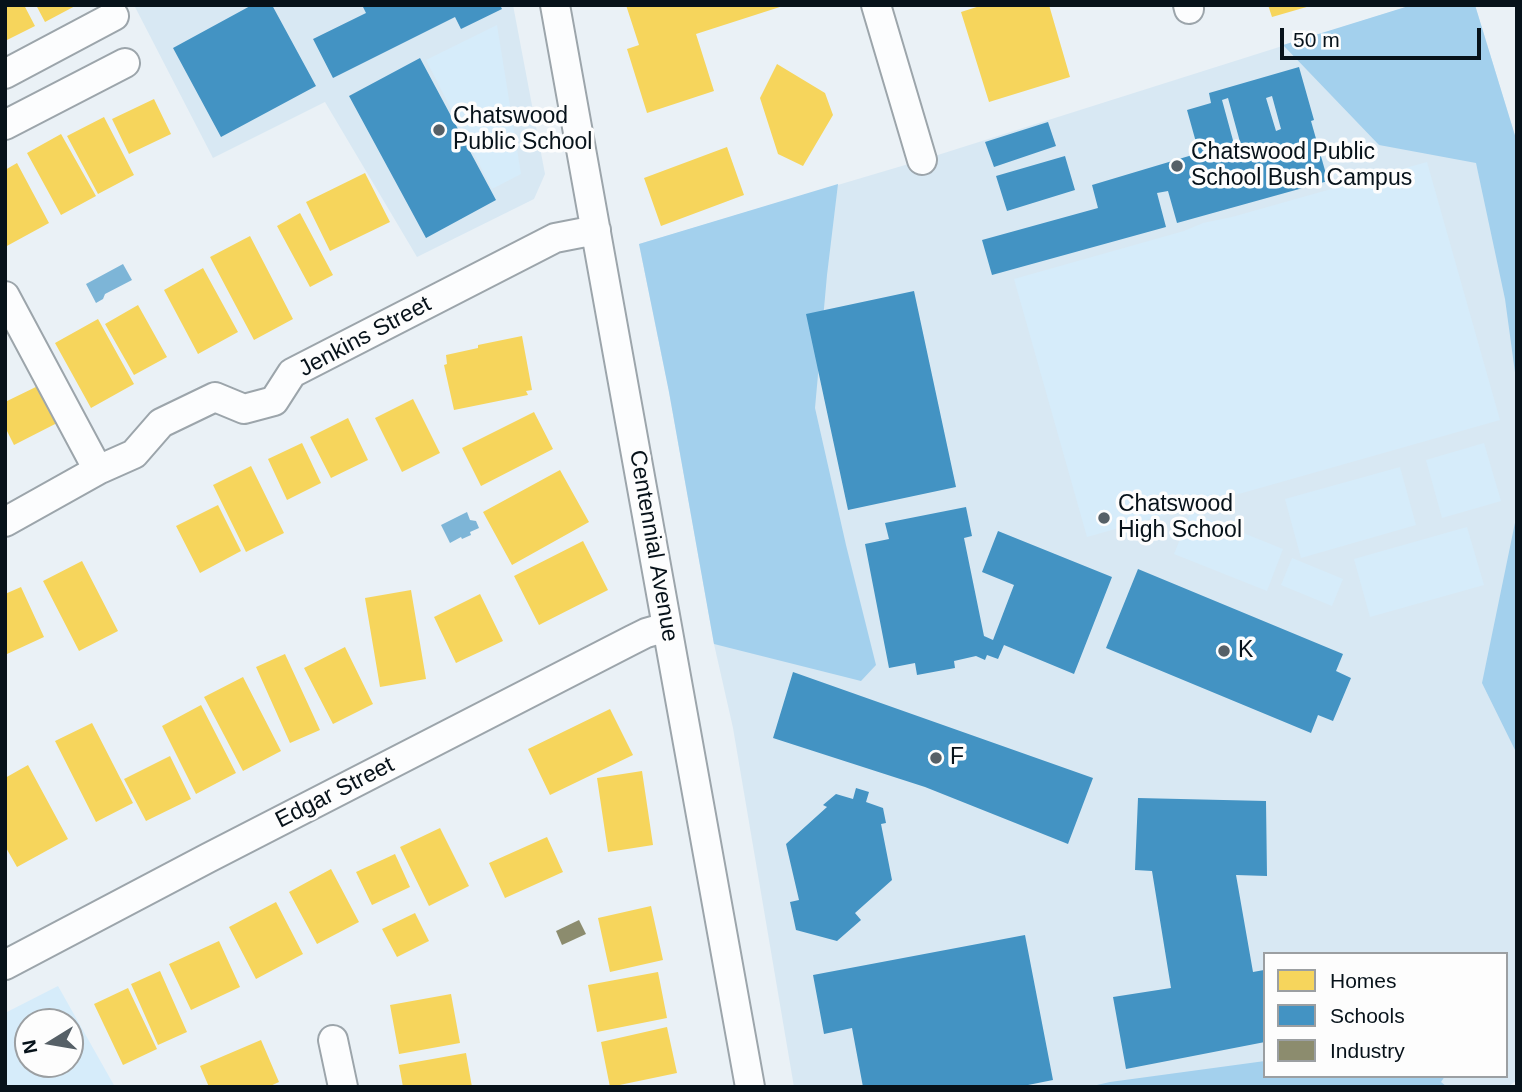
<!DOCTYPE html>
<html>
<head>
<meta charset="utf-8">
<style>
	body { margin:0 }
	#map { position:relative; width:1522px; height:1092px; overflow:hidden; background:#eaf1f6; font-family:Helvetica,sans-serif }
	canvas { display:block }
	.frame { position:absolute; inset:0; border:7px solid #07121a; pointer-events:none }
	.legend { position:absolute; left:1263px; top:952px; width:245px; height:126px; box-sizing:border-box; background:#fdfdfd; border:2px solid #9b9fa2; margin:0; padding:9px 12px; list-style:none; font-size:21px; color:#07121a }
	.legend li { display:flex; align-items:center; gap:14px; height:35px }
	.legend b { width:35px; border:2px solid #9b9fa2 }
	.north { position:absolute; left:14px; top:1008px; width:70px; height:70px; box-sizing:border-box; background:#fdfdfd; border:2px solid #9b9fa2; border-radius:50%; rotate:259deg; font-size:19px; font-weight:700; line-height:28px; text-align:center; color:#07121a }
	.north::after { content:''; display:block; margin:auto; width:24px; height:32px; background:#566067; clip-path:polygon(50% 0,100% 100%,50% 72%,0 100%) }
	.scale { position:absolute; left:1280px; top:28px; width:201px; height:32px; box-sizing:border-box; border:4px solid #07121a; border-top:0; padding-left:9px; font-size:21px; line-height:24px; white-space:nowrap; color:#07121a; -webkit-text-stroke:5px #fdfdfd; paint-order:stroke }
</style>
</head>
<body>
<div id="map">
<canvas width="1522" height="1092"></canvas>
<div class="frame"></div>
<ul class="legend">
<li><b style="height:19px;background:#f6d55c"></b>Homes</li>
<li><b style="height:19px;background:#4393c3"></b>Schools</li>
<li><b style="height:19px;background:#8c8c6e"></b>Industry</li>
</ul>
<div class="north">N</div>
<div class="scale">50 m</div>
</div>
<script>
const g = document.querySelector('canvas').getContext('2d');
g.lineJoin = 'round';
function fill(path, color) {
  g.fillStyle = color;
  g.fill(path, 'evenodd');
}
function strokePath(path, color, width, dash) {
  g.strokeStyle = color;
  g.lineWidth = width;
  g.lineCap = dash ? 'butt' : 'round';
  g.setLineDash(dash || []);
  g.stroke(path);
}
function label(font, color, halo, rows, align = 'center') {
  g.font = font + ' Helvetica,sans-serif';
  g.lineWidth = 7;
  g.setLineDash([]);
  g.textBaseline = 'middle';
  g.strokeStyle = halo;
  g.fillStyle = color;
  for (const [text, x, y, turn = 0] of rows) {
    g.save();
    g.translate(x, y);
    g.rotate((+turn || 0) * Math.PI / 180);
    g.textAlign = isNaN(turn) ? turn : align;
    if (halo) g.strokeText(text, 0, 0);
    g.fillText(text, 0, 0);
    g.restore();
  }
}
const built = new Path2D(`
	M134,5H513L545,174L534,199L417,257L325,102L213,158Z
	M1412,5H1475L1517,142V1080L1508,1087H794L733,728L714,644L669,392L639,244L922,160ZM1265,954H1506V1076H1265Z`);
const green = new Path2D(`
	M497,25L521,174L492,189L426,60Z
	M1427,162L1500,420L1087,537L1014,279L1184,231L1203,223L1232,217Z
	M1484,443L1501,501L1442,518L1426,460Z
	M1400,467L1416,525L1301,558L1285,499Z
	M1191,512L1283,549L1267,591L1174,554Z
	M1467,527L1484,585L1370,617L1354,559Z
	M1292,558L1343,579L1332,606L1281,585Z
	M58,986L115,1087H6L5,1013ZM28,1022H70V1064H28Z`);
const forest = new Path2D(`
	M1412,5H1475L1517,142V387L1505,299L1476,163L1379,145L1283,45Z
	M838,184L827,275L815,408L846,545L876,665L861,681L714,644L669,392L639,244Z
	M1517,513V754L1482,683Z
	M1265,1061V1076H1445L1441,1082L1447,1087H1088L1110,1082Z`);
const water = new Path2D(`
	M123,264L132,280L105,294L103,299L96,303L86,284Z
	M467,512L470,520L476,521L479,528L470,532L471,535L462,539L461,537L450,543L441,525Z`);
const homes = new Path2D(`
	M5,5H24L35,26L5,41Z
	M36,5H77L45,22Z
	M626,5H783V6L696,34L714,91L647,113L627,49L639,45Z
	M983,5H1049L1070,77L989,102L961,12Z
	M1268,5H1309L1310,6L1272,17Z
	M777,64L825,93L833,115L803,166L778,154L760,98Z
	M154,99L171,134L129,154L112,119Z
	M104,117L134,175L98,194L67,136Z
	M61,134L96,196L61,215L27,153Z
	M727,147L744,195L661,226L644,178Z
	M17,163L49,223L5,247V170Z
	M365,173L390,222L330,251L306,202Z
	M300,213L333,275L310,287L277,226Z
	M250,236L293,319L254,340L210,257Z
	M203,268L238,332L198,354L164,290Z
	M138,305L167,357L134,375L105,324Z
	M98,319L134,384L91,408L55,343Z
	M522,336L532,390L526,391L528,395L454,410L444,365L447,364L446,355L478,348V345Z
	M42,384L61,421L14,445L5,427V402Z
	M413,399L440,453L402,472L375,418Z
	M534,412L553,449L481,486L462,448Z
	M348,418L368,460L331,478L310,437Z
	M302,443L321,483L287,500L268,459Z
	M251,466L284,533L246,552L213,485Z
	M560,470L589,522L512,565L483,512Z
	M218,505L241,551L200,573L176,526Z
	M583,541L608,590L539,625L514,576Z
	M82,561L118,631L79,651L43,581Z
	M21,587L44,637L7,654L5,651V594Z
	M411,590L426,679L380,687L365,598Z
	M480,594L503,641L456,663L434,617Z
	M345,647L373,704L333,724L304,668Z
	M285,654L320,730L290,743L256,667Z
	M243,677L281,751L243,771L204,697Z
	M201,705L236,773L196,794L162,726Z
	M610,709L633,755L550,795L528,749Z
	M92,723L133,803L96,822L55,741Z
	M170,756L191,799L146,821L124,779Z
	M28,765L68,839L17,867L5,846V778Z
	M642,771L653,845L608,852L597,778Z
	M440,828L469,886L429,906L400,847Z
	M547,837L563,872L505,898L489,863Z
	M395,854L410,887L372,905L356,872Z
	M331,869L359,922L317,944L289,892Z
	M276,902L303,954L256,979L229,927Z
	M651,906L663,960L610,972L598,918Z
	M415,913L429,941L397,957L382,929Z
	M219,941L240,987L191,1010L169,964Z
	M160,971L187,1032L158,1045L131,984Z
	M658,972L667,1018L597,1032L588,985Z
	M128,988L157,1049L123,1065L94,1004Z
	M451,994L460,1043L399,1054L390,1005Z
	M667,1027L677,1073L610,1087L601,1042Z
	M261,1040L279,1082L268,1087H209L200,1066Z
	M466,1053L472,1087H403L399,1065Z`);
const schools = new Path2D(`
	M252,5H272L316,86L221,137L173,48Z
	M362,5H500L502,9L461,29L455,17L333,78L313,39L366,13Z
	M420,58L496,200L426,238L349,96Z
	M1299,67L1314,120L1311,121L1328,181L1177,223L1168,191L1157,193L1166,227L992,275L982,240L1098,208L1092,185L1199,153L1187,110L1211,103L1209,93ZM1272,96L1281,129L1276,131L1266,98ZM1228,98L1240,142L1234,144L1222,100Z
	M1048,122L1056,146L994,167L985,142Z
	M1065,156L1075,190L1007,211L996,176Z
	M914,291L956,487L848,510L806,314Z
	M966,507L972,536L964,538L984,636L993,640L1014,585L982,572L998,531L1112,577L1074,674L1004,645L998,659L987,655L985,660L976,656L954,661L955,668L917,675L915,663L889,668L865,544L889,539L885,523Z
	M1138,569L1343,654L1336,671L1351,678L1333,721L1318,715L1311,733L1106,648Z
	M793,672L1093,778L1068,844L925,787L773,738Z
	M856,788L869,792L866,802L883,808L886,823L881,824L892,880L855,913L861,920L837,941L796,930L790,902L799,900L786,844L827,807L823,805L836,794L853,799Z
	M1138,798L1266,801L1267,876L1236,875L1253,972L1264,970L1265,976V1042L1126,1069L1113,997L1171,988L1152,871L1135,870Z
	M1025,935L1053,1080L1018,1087H863L852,1028L824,1034L813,975Z`);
const industry = new Path2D(`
	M579,920L586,934L562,945L556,931Z`);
const street = new Path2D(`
	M555,5L750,1087
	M876,5L922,160
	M1188,5L1189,9
	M5,74L114,16
	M5,125L125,63
	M5,296L98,470
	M5,522L98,470L134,454L161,423L215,397L244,409L274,401L292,373L555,238L596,230
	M5,965L208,858L632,640L646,633L667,627
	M333,1040L343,1087`);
const markers = [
	[439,130,7,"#566067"],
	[1177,166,7,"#566067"],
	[1104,518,7,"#566067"],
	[1224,651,7,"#566067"],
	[936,758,7,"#566067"]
];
const poiNames = [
	["Chatswood",453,117],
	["Public School",453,143],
	["Chatswood Public",1191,153],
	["School Bush Campus",1191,179],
	["Chatswood",1118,505],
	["High School",1118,531],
	["K",1238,651],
	["F",950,758]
];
const streetNames = [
	["Jenkins Street",365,337,-28],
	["Centennial Avenue",653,546,80],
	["Edgar Street",335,793,-27]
];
fill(built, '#d8e8f3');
fill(green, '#d6ecfa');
fill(forest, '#a3d0ed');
fill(water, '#7db5d7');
fill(homes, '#f6d55c');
fill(schools, '#4393c3');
fill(industry, '#8c8c6e');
strokePath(street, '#9ca5ab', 32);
strokePath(street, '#fcfdfe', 28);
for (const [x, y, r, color] of markers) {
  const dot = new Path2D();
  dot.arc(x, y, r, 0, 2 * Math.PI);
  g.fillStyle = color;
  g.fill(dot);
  strokePath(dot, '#fdfdfd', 2.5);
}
label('23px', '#07121a', '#fdfdfd', poiNames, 'left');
label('23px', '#07121a', '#fdfdfd', streetNames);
</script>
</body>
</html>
